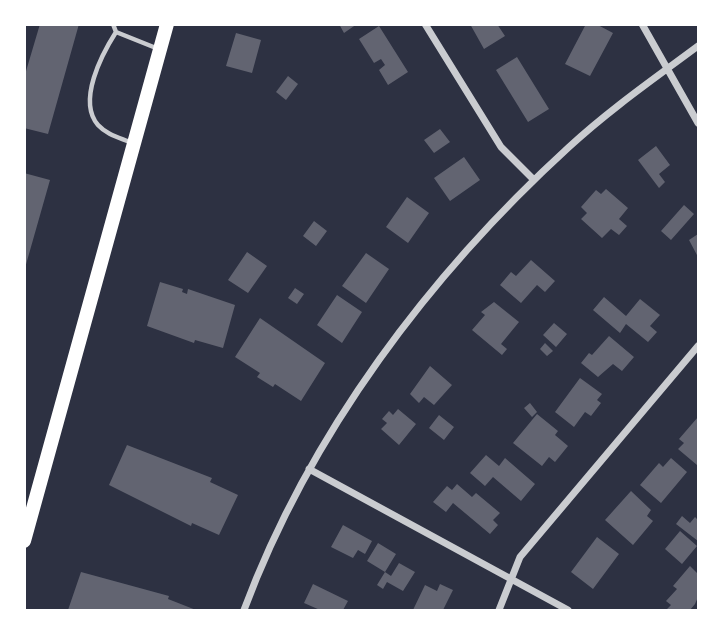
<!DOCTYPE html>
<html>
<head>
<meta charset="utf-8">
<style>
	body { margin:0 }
	#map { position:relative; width:723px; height:635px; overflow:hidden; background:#2d3142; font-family:Lato,sans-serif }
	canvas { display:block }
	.frame { position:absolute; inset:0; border:26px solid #fff; pointer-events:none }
</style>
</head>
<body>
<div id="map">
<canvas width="723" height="635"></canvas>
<div class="frame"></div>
</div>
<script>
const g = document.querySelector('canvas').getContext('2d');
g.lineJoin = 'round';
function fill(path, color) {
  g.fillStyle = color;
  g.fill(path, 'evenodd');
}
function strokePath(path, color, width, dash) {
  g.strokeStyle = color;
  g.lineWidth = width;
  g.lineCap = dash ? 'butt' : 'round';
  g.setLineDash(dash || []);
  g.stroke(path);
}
const building = new Path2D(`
	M40,24H79L48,134L24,128V78Z
	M339,24H357L344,33Z
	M470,24H497L505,36L484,49Z
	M586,24H596L613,33L590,76L565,64Z
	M379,26L408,72L388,85L379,70L385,65L381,59L374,63L359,39Z
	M236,33L261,40L252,73L226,66Z
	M517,57L549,109L528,122L496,70Z
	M288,76L298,84L286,100L276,92Z
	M440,129L450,142L434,153L424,140Z
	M656,146L670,165L659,174L665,182L659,188L638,160Z
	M464,157L480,180L450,201L434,178Z
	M24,173L50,180L25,268H24Z
	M606,189L628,208L619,219L627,226L619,235L611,229L602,238L581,219L587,213L581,207L596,190L601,194Z
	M407,197L429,213L408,243L386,227Z
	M684,205L694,214L671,240L661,231Z
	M314,221L327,231L316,246L303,236Z
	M698,234V257L689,240Z
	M247,252L267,266L248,293L228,280Z
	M366,253L389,269L366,303L342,286Z
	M531,260L555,281L545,292L537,285L521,303L500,285L511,272L516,276Z
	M160,282L183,289L182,292L187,294L188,289L235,305L223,348L195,340L194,343L147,326Z
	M295,288L304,294L297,304L288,298Z
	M337,295L362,312L342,343L317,325Z
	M604,297L626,316L640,299L660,315L650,326L657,332L648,342L626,324L620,333L593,310Z
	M494,302L519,322L501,344L507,349L502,355L472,330L485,315L481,312Z
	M260,318L325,363L301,401L275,384L273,387L257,377L260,373L235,357Z
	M554,323L567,334L556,347L543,335Z
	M609,336L634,357L622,371L613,364L598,377L581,363L589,353L592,355Z
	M545,343L553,351L547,356L540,349Z
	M430,366L452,385L434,405L424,397L419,403L410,394Z
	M580,378L602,394L597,400L601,403L591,416L585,412L574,427L555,412Z
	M530,403L537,412L532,417L524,408Z
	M398,409L416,424L399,445L381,429L387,423L382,419L389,411L393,415Z
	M537,414L558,431L555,435L568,446L555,462L549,457L542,466L513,443Z
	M439,415L454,427L444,440L429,428Z
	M698,417V463L697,465L678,449L684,443L679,439Z
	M127,445L212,478L210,482L238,495L219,535L192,523L191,526L109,485Z
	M486,455L499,466L505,458L535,484L521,501L493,477L485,486L470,473Z
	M671,458L687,472L661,503L640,485L659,463L663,467Z
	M457,484L472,497L476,493L500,513L493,520L498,525L490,534L453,503L446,512L433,502L447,486L452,490Z
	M631,491L651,510L647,516L653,521L633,545L605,520Z
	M682,516L690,523L695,517L698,520V541L676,524Z
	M343,525L372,541L365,554L358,550L353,558L331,547Z
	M680,531L697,546L682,564L665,549Z
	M597,537L619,554L593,589L571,572Z
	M378,543L396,554L385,572L367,561Z
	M399,563L415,572L403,591L387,582L383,589L377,585L385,572L391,576Z
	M690,566L698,574V597L695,604L690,610H666L671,605L666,601L677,589L673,586Z
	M81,572L169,596L168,599L196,610H68Z
	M313,584L348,601L343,610H320L304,603Z
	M440,584L453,590L443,610H413L425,585L437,591Z`);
const service = new Path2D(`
	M113,24L116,32L156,48
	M116,32C102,54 77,101 98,125C107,135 121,138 132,143`);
const minor = new Path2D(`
	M425,24L501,147L534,180
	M642,24L698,123
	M309,469L568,610
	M244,610C310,433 430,274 569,147C609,110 655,78 698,46
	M499,610L520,557L698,346`);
const secondary = new Path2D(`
	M24,541L167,24`);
fill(building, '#626471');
strokePath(service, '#caccd0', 4.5);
strokePath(minor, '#caccd0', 7);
strokePath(secondary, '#fff', 14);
</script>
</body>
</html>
